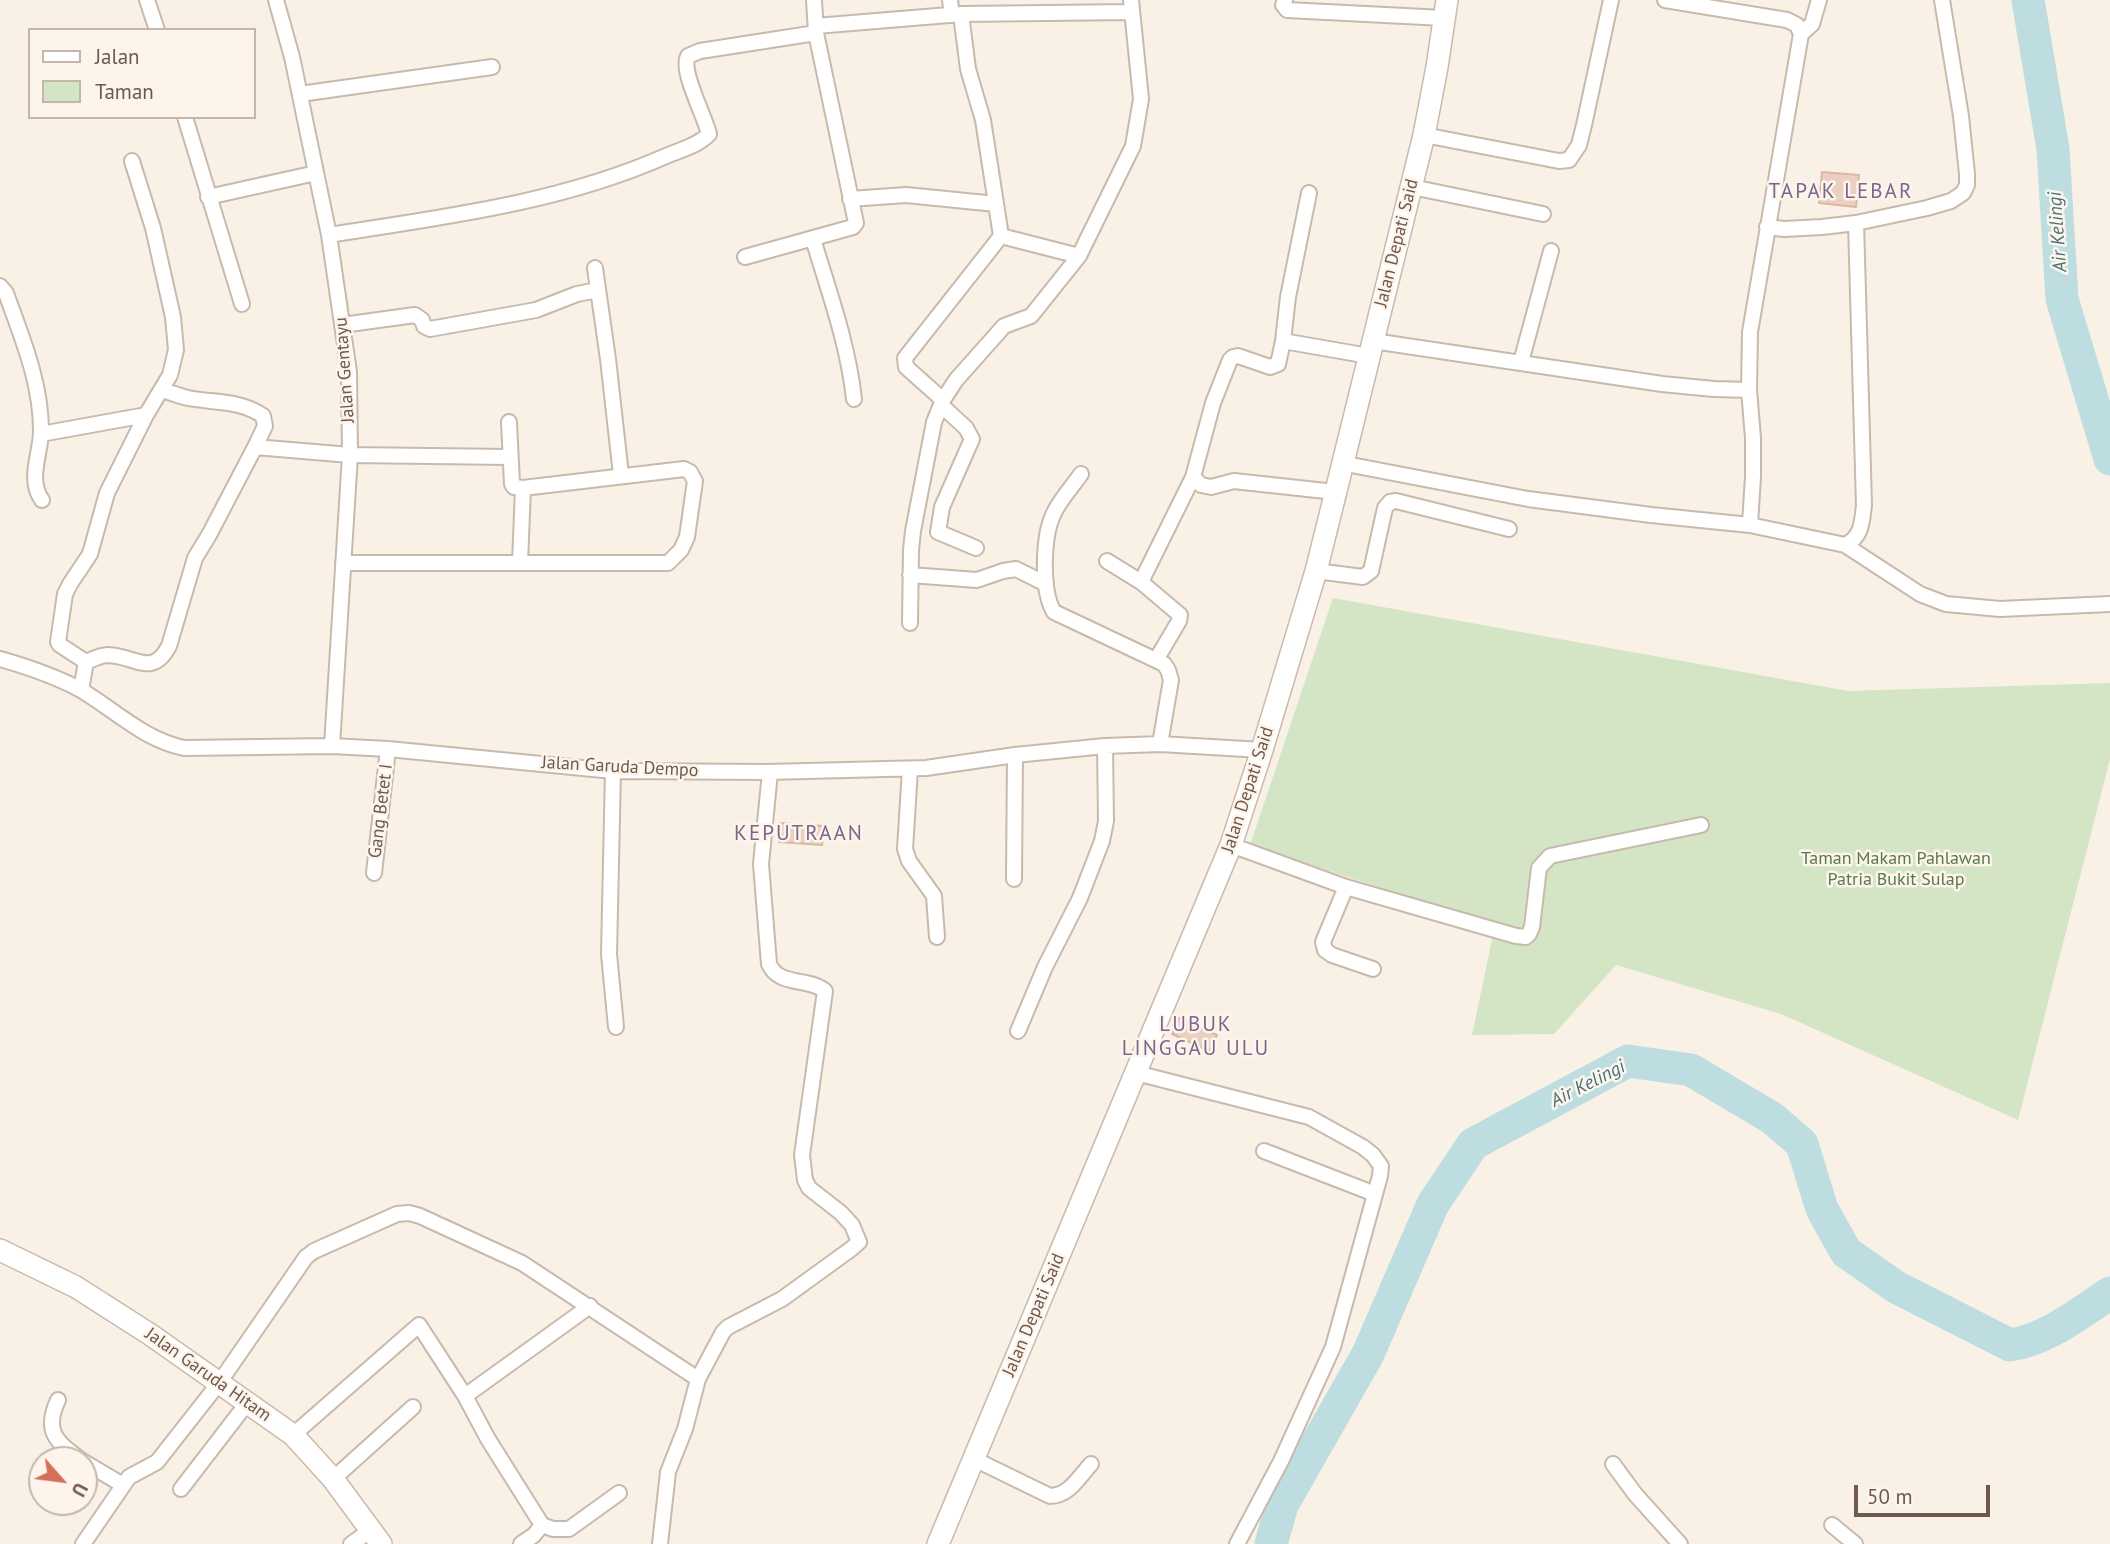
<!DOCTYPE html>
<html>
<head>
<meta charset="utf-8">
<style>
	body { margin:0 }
	#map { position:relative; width:2110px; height:1544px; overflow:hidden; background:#f9f1e6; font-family:"PT Sans",sans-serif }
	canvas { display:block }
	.legend { position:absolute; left:28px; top:28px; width:228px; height:91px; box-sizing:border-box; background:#fdf5ec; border:2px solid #c4b6ad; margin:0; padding:9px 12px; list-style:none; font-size:21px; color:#6f584e }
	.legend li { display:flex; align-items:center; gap:14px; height:35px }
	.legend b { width:35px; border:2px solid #c4b6ad }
	.north { position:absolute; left:28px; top:1446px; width:70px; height:70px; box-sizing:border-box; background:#fdf5ec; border:2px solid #c4b6ad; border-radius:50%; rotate:118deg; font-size:19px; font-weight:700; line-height:28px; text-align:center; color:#6f584e }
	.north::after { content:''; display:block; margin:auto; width:24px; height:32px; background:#d46f5a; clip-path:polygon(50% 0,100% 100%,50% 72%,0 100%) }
	.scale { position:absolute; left:1854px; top:1485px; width:136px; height:32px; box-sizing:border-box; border:4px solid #6f584e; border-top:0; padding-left:9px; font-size:21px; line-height:24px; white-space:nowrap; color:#6f584e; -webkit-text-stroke:5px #fdf5ec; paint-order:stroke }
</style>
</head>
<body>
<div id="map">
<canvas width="2110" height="1544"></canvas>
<ul class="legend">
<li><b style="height:9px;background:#fff"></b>Jalan</li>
<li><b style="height:19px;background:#d4e5c6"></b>Taman</li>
</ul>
<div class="north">U</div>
<div class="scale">50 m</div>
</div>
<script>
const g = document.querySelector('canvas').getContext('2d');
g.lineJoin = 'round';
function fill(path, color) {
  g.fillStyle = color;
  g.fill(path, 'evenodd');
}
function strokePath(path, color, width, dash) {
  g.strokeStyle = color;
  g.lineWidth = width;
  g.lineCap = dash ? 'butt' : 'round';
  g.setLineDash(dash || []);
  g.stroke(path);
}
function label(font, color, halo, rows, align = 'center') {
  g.font = font + ' "PT Sans",sans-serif';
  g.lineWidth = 5;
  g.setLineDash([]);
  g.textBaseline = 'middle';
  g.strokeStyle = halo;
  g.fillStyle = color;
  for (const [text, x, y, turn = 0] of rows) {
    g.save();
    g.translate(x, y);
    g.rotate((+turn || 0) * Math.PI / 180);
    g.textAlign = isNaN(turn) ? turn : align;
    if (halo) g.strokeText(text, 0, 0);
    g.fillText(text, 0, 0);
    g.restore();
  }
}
const green = new Path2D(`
	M1333,598L1848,691L2110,683V759L2018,1120L1781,1014L1616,965L1554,1034L1472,1035L1495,925L1250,845Z`);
const river = new Path2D(`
	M2028,0L2053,149L2062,299L2110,459
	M1271,1544L1282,1505L1368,1354L1433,1204L1473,1144L1628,1061L1691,1070L1772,1118L1802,1144L1822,1209L1846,1252L1896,1287L2010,1345C2046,1340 2080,1313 2110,1293`);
const building = new Path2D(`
	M1822,172L1859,175L1856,207L1819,203Z
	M780,823L824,826L822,845L779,842Z
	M1179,1018L1217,1035L1209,1051L1172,1034Z`);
const minor = new Path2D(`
	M147,0L157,30
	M276,0L292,57L329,235L349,372L350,455L332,746
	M950,0L952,15
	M1285,0L1283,5L1287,10L1444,18
	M1665,0L1787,20L1797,25L1801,34L1750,332L1749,390L1753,438V476L1750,525
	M816,26L961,14L1132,12
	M1801,34L1812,24L1819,0
	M300,94L492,67
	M185,117L242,304
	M1424,135L1559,161L1569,160L1579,145L1584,125L1611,0
	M1412,187L1543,214
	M208,197L316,173
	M850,199L906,195L996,204
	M1767,227L1784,229L1822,227L1856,223L1927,208L1951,201L1963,193L1967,185V174L1961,116L1942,0
	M329,235C443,217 560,203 666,156C680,150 699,145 709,134C705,116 680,71 688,56L700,51L816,33
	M1001,236L1079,256
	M813,239C829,292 848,344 854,399
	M745,257L853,227L856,223L816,33L814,0
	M595,268L608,359L621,475
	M0,286L6,293C22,338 41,382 41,431C41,453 27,480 42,500
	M342,325L415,315L422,320L424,326L430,329L536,310L577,294L598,290
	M1283,341L1369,356
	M1373,341L1662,384L1714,389L1749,390
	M1521,362L1551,251
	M161,390C170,392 179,396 188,398C214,403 241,400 263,416L265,426L255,447
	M943,400L906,367L905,358L1001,236L983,120L968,69L961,14
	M941,405L966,428L972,439L942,507L938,532L976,548
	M509,422L512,484L514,487L523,488L520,563
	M41,434L146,415
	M1341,463L1528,499L1651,515L1750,525L1845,545L1920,594L1946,604L2000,609L2110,604
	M1081,474C1072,487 1059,501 1053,515C1043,537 1041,591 1054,612L1164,664L1168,670L1171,680L1160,744
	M1193,477L1201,485L1211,487L1234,481L1335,492
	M1845,545C1862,537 1862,522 1864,505L1856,223
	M1107,561L1141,582L1193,477L1213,403L1230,360L1233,357L1238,356L1270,367L1278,364L1283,341L1288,297L1309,193
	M343,563H668L681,550L687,537L695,481L690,472L684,469L523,488
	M1316,571L1363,577L1371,571L1385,508L1390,502L1396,501L1509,529
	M910,575L977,580L1003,571L1016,569L1046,584
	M1141,582L1180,615L1179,621L1156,660
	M910,623L911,550L913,531L934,422L943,400L956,380L1004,326L1031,316L1079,256L1133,146L1141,99L1131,0
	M0,659C28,667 55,676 81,690C116,711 143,739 184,748L332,746L388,749L613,771L767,772L926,768L1015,755L1105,746L1160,744L1262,750
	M86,662C93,659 101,655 108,655C136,656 152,678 169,646L195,558L209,535L255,447L350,455L510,457
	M81,690L86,662L60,645L58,642L65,594L70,584L90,554L107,493L146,415L170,375L176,350L173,317L153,228L132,161
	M910,769L905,849L909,861L934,896L937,937
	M613,771L609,954L616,1027
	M1231,845L1346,887L1516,936L1526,937L1529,934L1532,927L1539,868L1550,856L1701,825
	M374,873L388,749
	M1014,879L1015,755
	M1346,887L1323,942L1325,950L1332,955L1373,969
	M1018,1031L1045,967L1080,898L1102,841L1106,821L1105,746
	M1136,1073L1309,1117L1363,1147L1373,1155L1381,1166L1380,1176L1333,1347L1281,1461L1237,1544
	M1264,1151L1375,1194
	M465,1396L590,1306
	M58,1400C43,1432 57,1442 81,1460
	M293,1435L419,1325L465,1396L488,1439L542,1525L553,1529H569L619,1493
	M974,1459L1050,1496C1069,1496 1079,1477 1091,1464
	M84,1462L123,1485
	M1613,1464L1635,1494L1680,1544
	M333,1479L413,1407
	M181,1489L248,1402
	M1832,1525L1855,1544
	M83,1544L129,1477L157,1462L219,1383L306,1257L314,1251L397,1214L409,1213L420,1216L522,1263L698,1379
	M351,1544L371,1530
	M521,1544L534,1535L542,1525
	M660,1544L668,1472L685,1429L698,1379L723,1332L728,1327L782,1299L851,1249L859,1242L852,1225L841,1213L809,1188L805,1180L802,1155L825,991C809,977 779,987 769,964L761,864L770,772`);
const secondary = new Path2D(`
	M0,1250L76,1287L151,1335L293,1435L333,1479L381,1544
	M938,1544L1231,845L1262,750L1316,571L1335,495L1424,135L1437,67L1447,0`);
const streetNames = [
	["Jalan Depati Said",1397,243,-76],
	["Jalan Gentayu",345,370,-94],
	["Jalan Garuda Dempo",620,767,3],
	["Jalan Depati Said",1248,790,-72],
	["Gang Betet I",381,811,-83],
	["Jalan Depati Said",1034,1315,-67],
	["Jalan Garuda Hitam",208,1375,35]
];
const parkNames = [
	["Taman Makam Pahlawan",1896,859],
	["Patria Bukit Sulap",1896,880]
];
const waterNames = [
	["Air Kelingi",2058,232,-94],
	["Air Kelingi",1588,1084,-27]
];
const quarterNames = [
	["TAPAK LEBAR",1841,192],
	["KEPUTRAAN",799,834],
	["LUBUK",1196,1025],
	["LINGGAU ULU",1196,1049]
];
fill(green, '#d4e5c6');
strokePath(river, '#bddde0', 33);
fill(building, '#ebd0c1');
strokePath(building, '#dcb6a3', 2);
strokePath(minor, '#c9b9ad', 18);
strokePath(secondary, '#ccb9ac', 24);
strokePath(minor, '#fff', 14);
strokePath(secondary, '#fff', 21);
label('18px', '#6f584e', '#fdf5ec', streetNames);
label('18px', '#5a794b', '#fdf5ec', parkNames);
label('italic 19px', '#477379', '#fdf5ec', waterNames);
g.letterSpacing = '2px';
label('21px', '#7d668c', '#fdf5ec', quarterNames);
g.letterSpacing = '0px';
</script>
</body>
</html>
